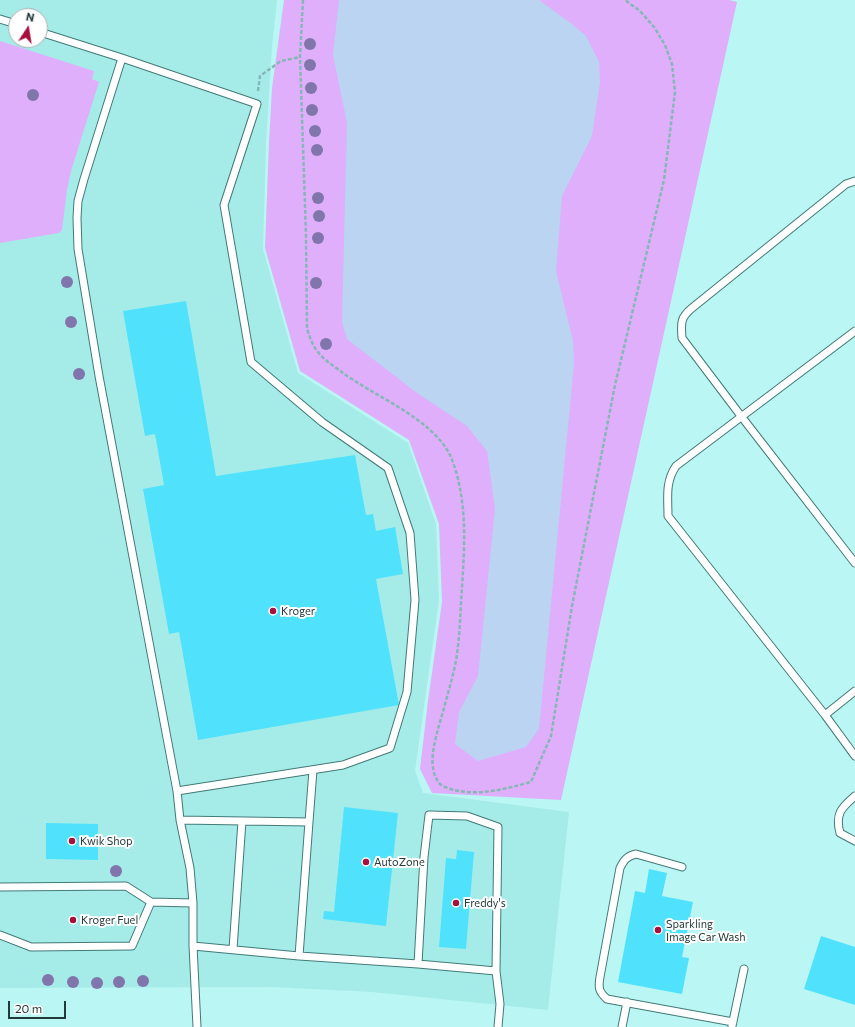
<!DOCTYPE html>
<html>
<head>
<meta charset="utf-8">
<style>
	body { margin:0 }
	#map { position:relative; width:855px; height:1027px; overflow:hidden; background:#baf6f3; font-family:Commissioner,sans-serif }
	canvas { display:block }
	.north { position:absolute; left:8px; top:8px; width:40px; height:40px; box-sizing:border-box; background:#fff; border:1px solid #a7b0b0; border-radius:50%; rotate:12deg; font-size:11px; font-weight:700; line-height:16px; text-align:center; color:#223a39 }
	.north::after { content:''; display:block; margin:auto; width:14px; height:18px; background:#a70f3e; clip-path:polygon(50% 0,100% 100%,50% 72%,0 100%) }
	.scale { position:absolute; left:8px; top:1001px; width:58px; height:18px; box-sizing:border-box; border:2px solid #223a39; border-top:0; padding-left:5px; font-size:12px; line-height:14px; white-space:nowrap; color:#223a39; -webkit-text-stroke:3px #fff; paint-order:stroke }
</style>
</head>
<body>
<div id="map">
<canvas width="855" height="1027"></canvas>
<div class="north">N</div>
<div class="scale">20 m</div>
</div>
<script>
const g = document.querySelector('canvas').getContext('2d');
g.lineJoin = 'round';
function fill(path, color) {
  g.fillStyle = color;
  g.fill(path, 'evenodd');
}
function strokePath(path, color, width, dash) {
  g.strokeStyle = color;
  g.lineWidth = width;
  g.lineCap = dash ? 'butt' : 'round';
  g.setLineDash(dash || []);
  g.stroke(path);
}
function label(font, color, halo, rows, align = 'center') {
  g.font = font + ' Commissioner,sans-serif';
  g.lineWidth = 4;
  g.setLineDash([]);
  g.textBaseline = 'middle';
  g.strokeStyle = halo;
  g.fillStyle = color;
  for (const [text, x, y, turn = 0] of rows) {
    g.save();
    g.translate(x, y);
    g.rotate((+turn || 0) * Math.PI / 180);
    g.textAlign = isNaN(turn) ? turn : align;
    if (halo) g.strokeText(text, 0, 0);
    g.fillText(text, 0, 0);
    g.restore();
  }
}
const built = new Path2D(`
	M0,0H277L272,47L266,143L263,249L298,373L408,443L436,524L439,600L415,771L423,793L569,812L548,1010L372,992L272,987L0,988ZM16,16H40V40H16Z`);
const green = new Path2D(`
	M284,0H729L737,2L561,800L432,793L420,769L428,701L442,602L439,524L409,440L300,371L265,248L269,143L272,88Z
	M0,41L94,71L92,79L99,82L71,171L67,190L62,230L59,233L0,243Z`);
const water = new Path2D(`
	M339,0H539L572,24L586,36L599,62L600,82L592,136L562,196L556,271L573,341L574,364L539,729L526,747L478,761L455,744L459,712L478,676L495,509L487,451L467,426L417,393L347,339L342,322L347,123L333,55Z`);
const building = new Path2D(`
	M186,301L216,476L355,455L366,515L373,514L376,531L395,527L403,574L376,579L399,705L198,740L179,632L169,634L143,489L164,485L155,434L145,436L123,311Z
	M344,807L398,813L386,926L323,919L324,911L334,912Z
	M46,823L98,824V860L46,859Z
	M457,850L474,852L466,949L439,947L446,858L456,859Z
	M649,869L667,873L662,896L693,902L682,957L689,958L682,994L618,982L635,891L645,893Z
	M821,936L855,947V1005L804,989Z`);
const path = new Path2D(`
	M303,0L300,57L306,235L307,329C310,337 312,345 318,352C323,359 331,364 339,370C371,395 431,417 450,455C455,466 459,481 461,494C467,530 463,568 461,603C460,624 459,645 455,666C450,687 444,708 438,729C434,745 427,769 440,784C443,787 450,789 454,790C480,796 505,789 531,782L551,736L572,606L615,385L664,180L675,92L672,64L665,45L654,27L640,11L625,0
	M258,91L260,76L281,61L300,57`);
const service = new Path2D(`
	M0,19L16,24
	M40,32L122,58L257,104L224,205L251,362L322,422L388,468L410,533L415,600L407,692L390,748L343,765L177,791
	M122,58L84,179L78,201L77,218L78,249L99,376L177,791L180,820L190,868L193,903V946L197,1027
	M855,181L846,184L692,308C680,318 681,323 682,338L741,416L855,563
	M855,331L676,466C665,482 668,498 668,516L825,715L855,691
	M825,715L855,756
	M855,796C841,808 835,814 840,833L855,841
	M180,820L309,822L313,770
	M682,867L636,854C627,856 624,860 620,868L600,977C598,988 599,992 607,999L733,1022
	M0,887L126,886L151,902
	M0,935L31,947L132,946L151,902L193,903
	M193,946L299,956L309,822
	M233,949L242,821
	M299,956L418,964L496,971
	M418,964L424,857L429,815L467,816L498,827L496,971L500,1004L498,1027
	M732,1026L744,969
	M622,1027L627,1002`);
const trees = [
	[310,44],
	[310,65],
	[311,88],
	[33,95],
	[312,110],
	[315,131],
	[317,150],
	[318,198],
	[319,216],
	[318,238],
	[67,282],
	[316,283],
	[71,322],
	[326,344],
	[79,374],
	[116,871],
	[48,980],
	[143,981],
	[73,982],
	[119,982],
	[97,983]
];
const markers = [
	[273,611,4,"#a70f3e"],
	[72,841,4,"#a70f3e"],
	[366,862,4,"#a70f3e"],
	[456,903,4,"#a70f3e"],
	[73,920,4,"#a70f3e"],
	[658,930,4,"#a70f3e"]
];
const poiNames = [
	["Kroger",281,611],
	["Kwik Shop",80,841],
	["AutoZone",374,862],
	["Freddy's",464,903],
	["Kroger Fuel",81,920],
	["Sparkling",666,924],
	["Image Car Wash",666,937]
];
fill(built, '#a5ece8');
fill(green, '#dfaffb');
fill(water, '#bad4f2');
fill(building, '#50e2fd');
strokePath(service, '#417a77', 9);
strokePath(path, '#87b7b5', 2.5, [4, 2]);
strokePath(service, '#fff', 7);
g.fillStyle = '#8176ac';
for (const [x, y] of trees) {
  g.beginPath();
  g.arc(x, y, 6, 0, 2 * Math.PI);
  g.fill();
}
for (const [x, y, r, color] of markers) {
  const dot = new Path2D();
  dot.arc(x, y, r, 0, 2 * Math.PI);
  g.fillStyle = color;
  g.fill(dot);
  strokePath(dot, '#fff', 1.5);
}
label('11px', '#223a39', '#fff', poiNames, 'left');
</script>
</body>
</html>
